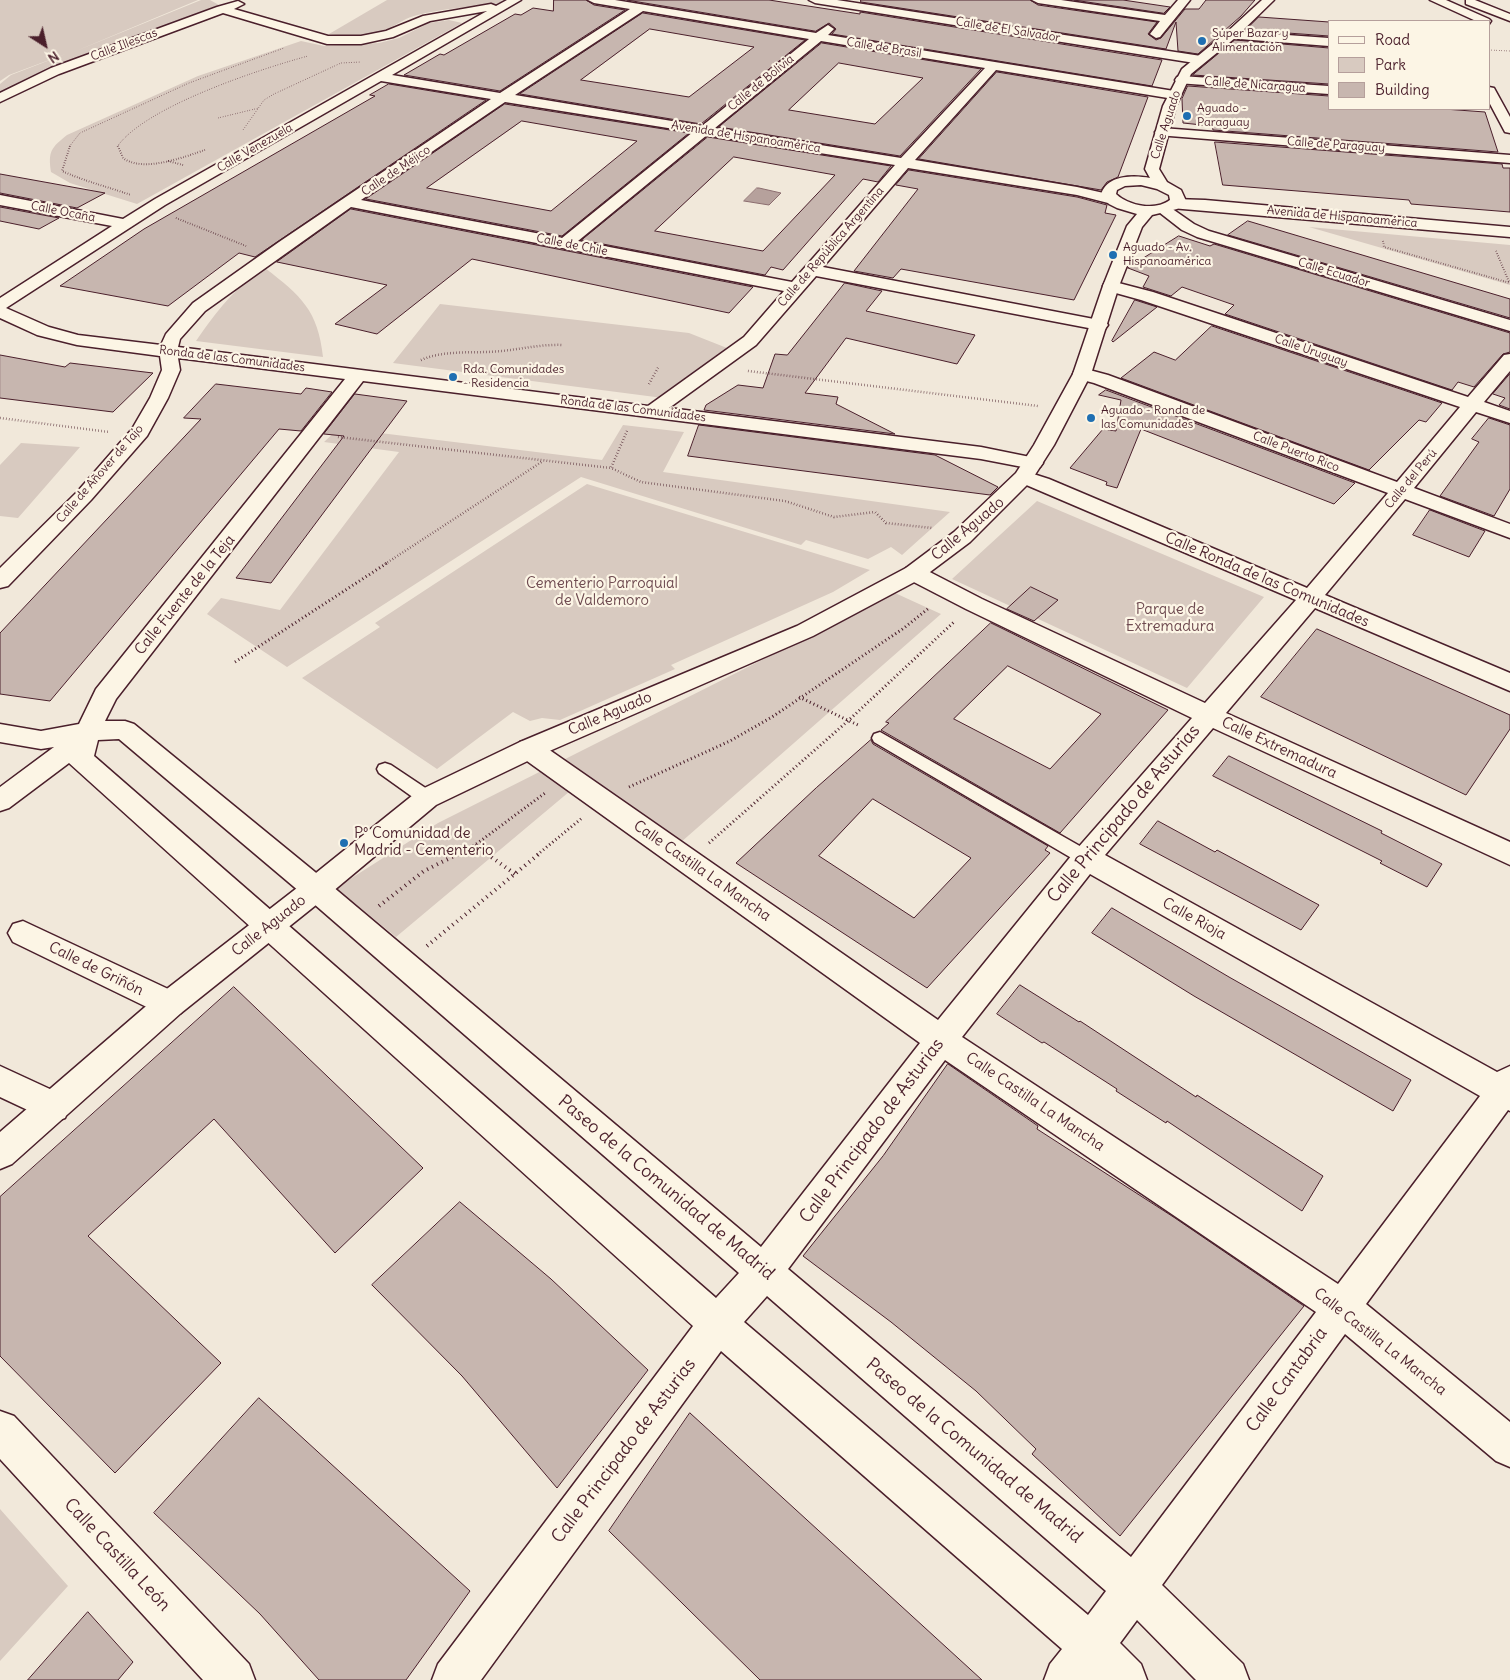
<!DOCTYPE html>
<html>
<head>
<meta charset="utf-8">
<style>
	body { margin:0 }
	#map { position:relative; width:1510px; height:1680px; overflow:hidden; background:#f1e8da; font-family:Delius,sans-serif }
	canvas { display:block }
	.legend { position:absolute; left:1328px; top:20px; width:162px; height:90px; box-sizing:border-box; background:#fcf5e5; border:1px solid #b59f9b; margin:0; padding:6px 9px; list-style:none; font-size:15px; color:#4a1f2b }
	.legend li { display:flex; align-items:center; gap:10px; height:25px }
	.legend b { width:25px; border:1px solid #b59f9b }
	.north { position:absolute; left:20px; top:20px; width:50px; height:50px; -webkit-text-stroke:4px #fcf5e5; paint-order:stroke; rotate:145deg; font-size:14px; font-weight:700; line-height:20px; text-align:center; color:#4a1f2b }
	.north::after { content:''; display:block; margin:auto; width:18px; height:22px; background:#4a1f2b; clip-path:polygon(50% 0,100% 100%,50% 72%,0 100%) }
</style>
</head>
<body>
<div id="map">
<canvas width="1510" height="1680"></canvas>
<ul class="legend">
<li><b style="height:6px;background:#fcf5e5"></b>Road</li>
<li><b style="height:14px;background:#d8cac0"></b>Park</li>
<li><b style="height:14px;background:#c7b6af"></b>Building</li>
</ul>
<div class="north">N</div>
</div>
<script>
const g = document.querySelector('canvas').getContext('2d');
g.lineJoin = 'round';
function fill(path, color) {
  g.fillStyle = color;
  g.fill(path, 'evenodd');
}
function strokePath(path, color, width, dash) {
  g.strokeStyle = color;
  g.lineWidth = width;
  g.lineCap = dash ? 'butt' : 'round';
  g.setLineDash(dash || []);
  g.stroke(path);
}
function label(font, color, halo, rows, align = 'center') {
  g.font = font + ' Delius,sans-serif';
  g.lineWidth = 4.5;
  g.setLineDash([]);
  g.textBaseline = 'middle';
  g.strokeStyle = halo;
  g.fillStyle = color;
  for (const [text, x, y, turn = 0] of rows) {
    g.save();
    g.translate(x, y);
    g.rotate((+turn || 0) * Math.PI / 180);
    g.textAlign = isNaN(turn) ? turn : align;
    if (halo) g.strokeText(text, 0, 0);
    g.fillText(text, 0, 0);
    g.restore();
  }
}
const green = new Path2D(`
	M0,0H198L76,51L201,0H210L219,5L48,69L0,93V84L11,75L68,53L9,75L0,81Z
	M387,0H500L504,1L499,4C471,7 442,8 414,16C403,19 397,25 387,29C369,38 348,36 329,34Z
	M449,20L462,23L137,204L70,183L51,172C48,151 51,148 67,135L198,76L301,41L324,46L379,43L399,38L429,23Z
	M1309,227L1510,245V285Z
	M265,268C301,296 318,310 323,357L196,341C217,311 234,288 265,268Z
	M440,304L689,333L732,350L663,398L393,363Z
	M623,425L684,432L663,472L950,512L902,555L891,547L868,559L806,540L801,545L581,477L287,667L207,614L221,598L280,610L399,452L324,442L339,428L602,460Z
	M21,443L80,447L18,518L0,516V465Z
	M587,484L870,570L833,592L671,665L675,669L560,720L542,718L530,721L513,712L437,769L302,678L380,627L375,623Z
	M1037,501L1264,597L1187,688L952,579Z
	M895,593L941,614L680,843L588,776L396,937L336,888L438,823Z
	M0,1509L68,1586L0,1661Z`);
const water = new Path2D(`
	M757,188H759L781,193L769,205L744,201Z`);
const building = new Path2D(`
	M554,0H586L594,5L625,10L500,91L404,75L440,54L444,55L515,14L521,15L533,8L553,11Z
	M627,0H769L860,14V12L1162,60L1152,86L832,34L836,29L829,23L816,31Z
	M861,0H1030L1038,5L1157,22L1148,34L1156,40L1161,38L1185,9H1199L1206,0H1255L1241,16L1198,54L1178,51L1176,22L1166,49L861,2Z
	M1074,0H1123L1170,7L1164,13Z
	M643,13L805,40L701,124L520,94ZM650,29L754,47L689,97L581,80Z
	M1259,17L1329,22V36L1246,30Z
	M1235,40L1329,48V84L1193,75Z
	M822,43L981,69L900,156L719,127ZM839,63L923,78L875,124L789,110Z
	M997,72L1148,97L1118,177L1107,182L1101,190L919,159Z
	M389,84L486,100L255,257L239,253L168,306L60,286L144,229L375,96L370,95Z
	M1188,86L1329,96V109H1444L1485,112L1498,152L1213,130L1212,126L1183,123L1182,99Z
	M505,104L689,133L562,236L366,199ZM522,121L637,141L551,211L427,188Z
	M708,137L891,166L878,182L863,179L783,270L771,267L765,275L582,240ZM734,157L835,175L763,251L655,231Z
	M1215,142L1502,164L1503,168H1510V212L1411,204L1409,200L1223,185Z
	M909,170L1077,197L1107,205L1105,213L1116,215L1074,300L901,269L893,278L854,271L918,189L896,185Z
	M0,174L105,193L77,208L0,193Z
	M0,207L59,218L39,229L0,221Z
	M351,209L753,287L729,313L472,259L377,334L335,324L387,285L277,262Z
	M1248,221L1510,299V318L1228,235Z
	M1179,236L1210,246L1214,244L1510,333V352L1503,354L1474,387L1458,382L1452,390L1225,314L1234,305L1182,287L1171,296L1143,287L1149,276L1128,268Z
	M845,283L882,291L866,311L975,335L957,364L846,338L805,393L838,397L836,404L895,434L704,410L706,405L738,385L763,388L775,354L787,355Z
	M1135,300L1157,307L1113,342L1112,341Z
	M1212,326L1442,403L1426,422L1419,420L1369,470L1121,378L1154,352L1175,360Z
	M0,355L65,367L70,363L153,373L113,412L0,398Z
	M1510,374V409L1499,405L1505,398L1493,394Z
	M216,384L301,394L306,388L332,392L301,431L279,429L50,701L0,694V633L201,419L184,418Z
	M1106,390L1355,483L1334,504L1141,429L1117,488L1106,485L1107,482L1070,468L1103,429L1116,431L1121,400L1099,395Z
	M355,394L407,401L271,583L236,578L344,436L324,434Z
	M1489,418L1510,425V489L1494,516L1440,496L1479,442L1472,439Z
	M699,425L935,455L998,487L990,495L688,456Z
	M1430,510L1485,531L1469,557L1413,535Z
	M1031,587L1058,600L1034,621L1007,609Z
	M991,623L1168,710L1060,833L881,730L889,723L886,722ZM1008,666L1101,714L1050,769L954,719Z
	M1317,629L1510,715V729L1466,795L1261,697Z
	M871,740L873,744L1048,846L1045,850L1050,853L927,988L736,863L816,788ZM873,799L971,858L914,918L819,856Z
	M1229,756L1382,831L1381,833L1442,864L1427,887L1380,863L1382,861L1213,776Z
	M1158,821L1215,852L1217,850L1319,905L1301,930L1140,844Z
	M1112,908L1229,977L1411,1080L1393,1111L1194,996L1092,933Z
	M1020,985L1079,1022L1080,1021L1196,1097L1197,1095L1323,1176L1302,1211L1167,1121L1166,1123L1116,1091L1117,1089L1044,1042L1042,1043L997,1014Z
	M234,987L423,1168L335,1253L214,1119L88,1236L221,1363L115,1473L0,1356V1197Z
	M948,1064L1038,1126L1037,1129L1175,1218L1304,1306L1120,1536L1032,1454L1036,1449L976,1391L891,1322L803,1256L883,1156Z
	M460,1202L551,1279L648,1370L557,1488L462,1376L372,1285Z
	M259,1398L470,1591L406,1680H319L260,1614L154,1513Z
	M690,1413L982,1680H760L609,1531Z
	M88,1612L133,1662L118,1680H28Z`);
const pathFar4 = new Path2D(`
	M1489,50L1510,51
	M218,118L259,108
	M243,130L264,100L274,94L341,63L361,62
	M69,147L80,133L189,83L284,48
	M117,147C144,107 260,69 308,56`);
const pathFar3 = new Path2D(`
	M70,146L62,171C84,181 108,187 131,195
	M118,146L123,158C143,173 184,157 205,150
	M168,161L183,165
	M176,218L246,246
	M1383,241L1384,247L1510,283
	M1496,251L1509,282`);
const pathFar2 = new Path2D(`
	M421,360C447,349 474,354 501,351C522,349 542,344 563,345
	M748,371L1038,406
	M649,384L659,366
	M0,418L109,432
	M627,431L611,468L641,482L785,501L834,517L875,512L886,523L932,528
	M338,437L611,468
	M385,564L543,461`);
const pathFar1 = new Path2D(`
	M235,662L387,563
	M799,697L860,726
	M629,787L730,741L772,717L904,628L929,608
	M709,843L849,720L955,621
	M475,845L489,855
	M455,855L475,845L545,793
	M537,855L582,818`);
const path = new Path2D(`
	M487,854L515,874
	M379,906L424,871L458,854
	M427,946L539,854`);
const lane = new Path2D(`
	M880,732L1092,853L1095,858L1092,863L1086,865L1080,863L874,742L872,738L874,734Z
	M385,763L391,765L433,793L435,798L433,803L427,804L421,803L379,773L377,769L379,765Z`);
const street = new Path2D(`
	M507,0H521L392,75L500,93L630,9L594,3L588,0H615L816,33L828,25L834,29L828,35L1174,91L1180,95L1174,99L996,70L915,160L1077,187L1117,196L1120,199L1117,202L1112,204L1077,195L908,168L823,267L1099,320L1105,321L1108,325L1105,329L1099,330L816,276L756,345L669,408L981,447L1040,459L1043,463L1040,467L1033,469L981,459L363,381L116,699L105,721H125L134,724L326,881L761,1247L920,1043L520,756L516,749L520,742L529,740L538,742L938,1020L1076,850L1192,718L966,609L906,578L903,573L906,568L914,566L922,568L982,599L1205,703L1296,600L1017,481L1014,477L1017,473L1024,471L1049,479L1307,588L1388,493L1094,383L1075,378L1073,374L1075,370L1082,368L1108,375L1397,482L1460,407L1141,300L1105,290L1103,286L1105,282L1111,281L1153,292L1468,397L1504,355L1510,354V371L1484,402L1510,411V423L1476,412L1414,488L1510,524V538L1405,499L1325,595L1510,673V691L1315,608L1226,713L1510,842V865L1213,728L1105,855L1497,1072L1510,1066V1111L1508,1110L1366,1304L1510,1422V1467L1496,1461L1345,1334L1162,1585L1243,1664L1249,1680H1196L1137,1620L1120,1643L1141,1664L1147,1680H1044L1050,1664L1062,1649L721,1351L481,1680H432L438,1664L693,1326L69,763L9,808L0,811V787L54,747L41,749L0,742V724L41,731L79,724L96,689L345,379L178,358L180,370L168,398L147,436L91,500L8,586L0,588V568L77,492L132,429L150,398L162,370L160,356L77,345L37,335L0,318V298L112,226L0,205V195L123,219L155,199L487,11L430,21L393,37L361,44H327L223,13L59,74L0,102V93L51,68L217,7L238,1L244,4L234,9L328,36H361L386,31L423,16L491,4L496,6ZM643,11L809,39L702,126L515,95ZM821,41L985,68L901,158L715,128ZM381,81L491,99L279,242L193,303L166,334L161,345L78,335L49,327L6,308L165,205ZM505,102L693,132L562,238L361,200ZM707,135L895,165L792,282L578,241ZM351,207L784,291L744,337L648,406L178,347L180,339L205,311ZM119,739L306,897L739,1273L716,1298L94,756L98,740ZM1090,874L1480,1096L1338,1284L962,1037ZM945,1060L1316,1312L1131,1557L788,1269ZM767,1296L1106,1591L1088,1615L744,1322Z
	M809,0H837L1201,56L1207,60L1201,64L815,3Z
	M1032,0H1061L1165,15L1178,0H1190L1160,37L1156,38L1150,34L1160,21L1038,3Z
	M1231,31L1329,38V46L1227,38L1225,35Z
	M1181,76L1329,86V94L1177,83L1175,80L1177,77Z
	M1489,87L1494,88L1510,117V133L1505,132L1489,102Z
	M1162,128L1510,155V163L1157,135L1155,132Z
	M1174,199L1205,200L1510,227V237L1171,208L1194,224L1209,231L1510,320V331L1197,237L1182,230L1155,209L1158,206H1168L1169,201Z
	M23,921L181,995L185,1004L181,1013L170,1017L159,1013L13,942L8,933L13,924Z
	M0,1066L65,1096L69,1107L65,1118L53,1122L0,1097Z
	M0,1411L14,1416L249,1664L255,1680H203L0,1459Z`);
const secondary = new Path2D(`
	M1262,0H1274L1235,38L1191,74L1176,106L1159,169L1167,182L1181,190L1186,201L1177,209L1152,215L1142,227L1119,286L1091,374L1054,445L1031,481L970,542L922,578L813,636L538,756L436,805L326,897L181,1013L12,1164L0,1169V1132L159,995L306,881L418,791L520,742L797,626L906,568L954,532L1016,473L1034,445L1073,374L1103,286L1127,226L1137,214L1117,208L1109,204L1101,195C1106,175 1133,175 1150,178L1145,169L1163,106L1182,69L1227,32ZM1141,185L1157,189L1169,195L1170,200C1155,211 1129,206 1116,194L1117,190L1125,186Z
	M1430,0H1446L1489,19L1491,21L1489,24V21H1476Z
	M1466,0H1475L1510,14V21L1466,4Z`);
const markers = [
	[1202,41,5,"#1f6fb2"],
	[1187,116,5,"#1f6fb2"],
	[1113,255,5,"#1f6fb2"],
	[453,377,5,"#1f6fb2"],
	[1091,418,5,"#1f6fb2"],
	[344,843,5,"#1f6fb2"]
];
const farStreetnames = [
	["Calle de El Salvador",1008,30,9],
	["Calle Illescas",124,45,-21],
	["Calle de Brasil",884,48,9],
	["Calle de Bolivia",761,83,-39],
	["Calle de Nicaragua",1255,85,4],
	["Calle Aguado",1166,125,-72],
	["Avenida de Hispanoamérica",746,137,9],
	["Calle de Paraguay",1336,145,4],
	["Calle Venezuela",255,148,-30],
	["Calle de Méjico",396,171,-34],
	["Calle Ocaña",63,212,11],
	["Avenida de Hispanoamérica",1342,217,5],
	["Calle de Chile",572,245,11],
	["Calle de República Argentina",831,247,-49],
	["Calle Ecuador",1334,273,17],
	["Calle Uruguay",1311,351,19],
	["Ronda de las Comunidades",232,359,7],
	["Ronda de las Comunidades",633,409,7],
	["Calle Puerto Rico",1296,452,21],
	["Calle de Añover de Tajo",100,474,-49],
	["Calle del Perú",1411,479,-50]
];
const farPoinames = [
	["Súper Bazar y",1212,34],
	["Alimentación",1212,48],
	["Aguado -",1197,109],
	["Paraguay",1197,123],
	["Aguado - Av.",1123,248],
	["Hispanoamérica",1123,262],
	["Rda. Comunidades",463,370],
	["- Residencia",463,384],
	["Aguado - Ronda de",1101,411],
	["las Comunidades",1101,425]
];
const streetNames = [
	["Calle Aguado",968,529,-40],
	["Calle Ronda de las Comunidades",1267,580,23],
	["Calle Fuente de la Teja",185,595,-51],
	["Calle Aguado",610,714,-23],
	["Calle Extremadura",1279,748,25],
	["Calle Castilla La Mancha",702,871,35],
	["Calle Rioja",1194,919,29],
	["Calle Aguado",269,926,-38],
	["Calle de Griñón",96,969,26],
	["Calle Castilla La Mancha",1035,1102,34],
	["Calle Castilla La Mancha",1380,1342,38]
];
const parkNames = [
	["Cementerio Parroquial",602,584],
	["de Valdemoro",602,601],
	["Parque de",1170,610],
	["Extremadura",1170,627]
];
const poiNames = [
	["Pº Comunidad de",354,834],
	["Madrid - Cementerio",354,851]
];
const nearStreetnames = [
	["Calle Principado de Asturias",1124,814,-50],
	["Calle Principado de Asturias",872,1131,-53],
	["Paseo de la Comunidad de Madrid",666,1188,40],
	["Calle Cantabria",1287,1380,-54],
	["Calle Principado de Asturias",624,1451,-53],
	["Paseo de la Comunidad de Madrid",974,1451,40],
	["Calle Castilla León",117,1555,47]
];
fill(green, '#d8cac0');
fill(water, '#b6a19c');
strokePath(water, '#8b6d6f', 1);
fill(building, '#c7b6af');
strokePath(building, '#4a1f2b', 1);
strokePath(lane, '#4a1f2b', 3);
strokePath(street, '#4a1f2b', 3);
strokePath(secondary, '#4a1f2b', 3);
strokePath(pathFar4, '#4a1f2b', 1, [0.5, 2]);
strokePath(pathFar3, '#4a1f2b', 2, [0.5, 2]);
strokePath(pathFar2, '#4a1f2b', 2.5, [0.5, 2.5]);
strokePath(pathFar1, '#4a1f2b', 3, [1, 3]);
strokePath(path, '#4a1f2b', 4, [1, 4.5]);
fill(lane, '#fcf5e5');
fill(street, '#fcf5e5');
fill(secondary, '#fcf5e5');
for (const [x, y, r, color] of markers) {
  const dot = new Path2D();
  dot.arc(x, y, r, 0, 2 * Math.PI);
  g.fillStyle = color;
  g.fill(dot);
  strokePath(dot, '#fcf5e5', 2);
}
label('12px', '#4a1f2b', '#fcf5e5', farStreetnames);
label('12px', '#4a1f2b', '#fcf5e5', farPoinames, 'left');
label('15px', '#4a1f2b', '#fcf5e5', streetNames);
label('15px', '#6e4a50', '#fcf5e5', parkNames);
label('15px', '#4a1f2b', '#fcf5e5', poiNames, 'left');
label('18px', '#4a1f2b', '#fcf5e5', nearStreetnames);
</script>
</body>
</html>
